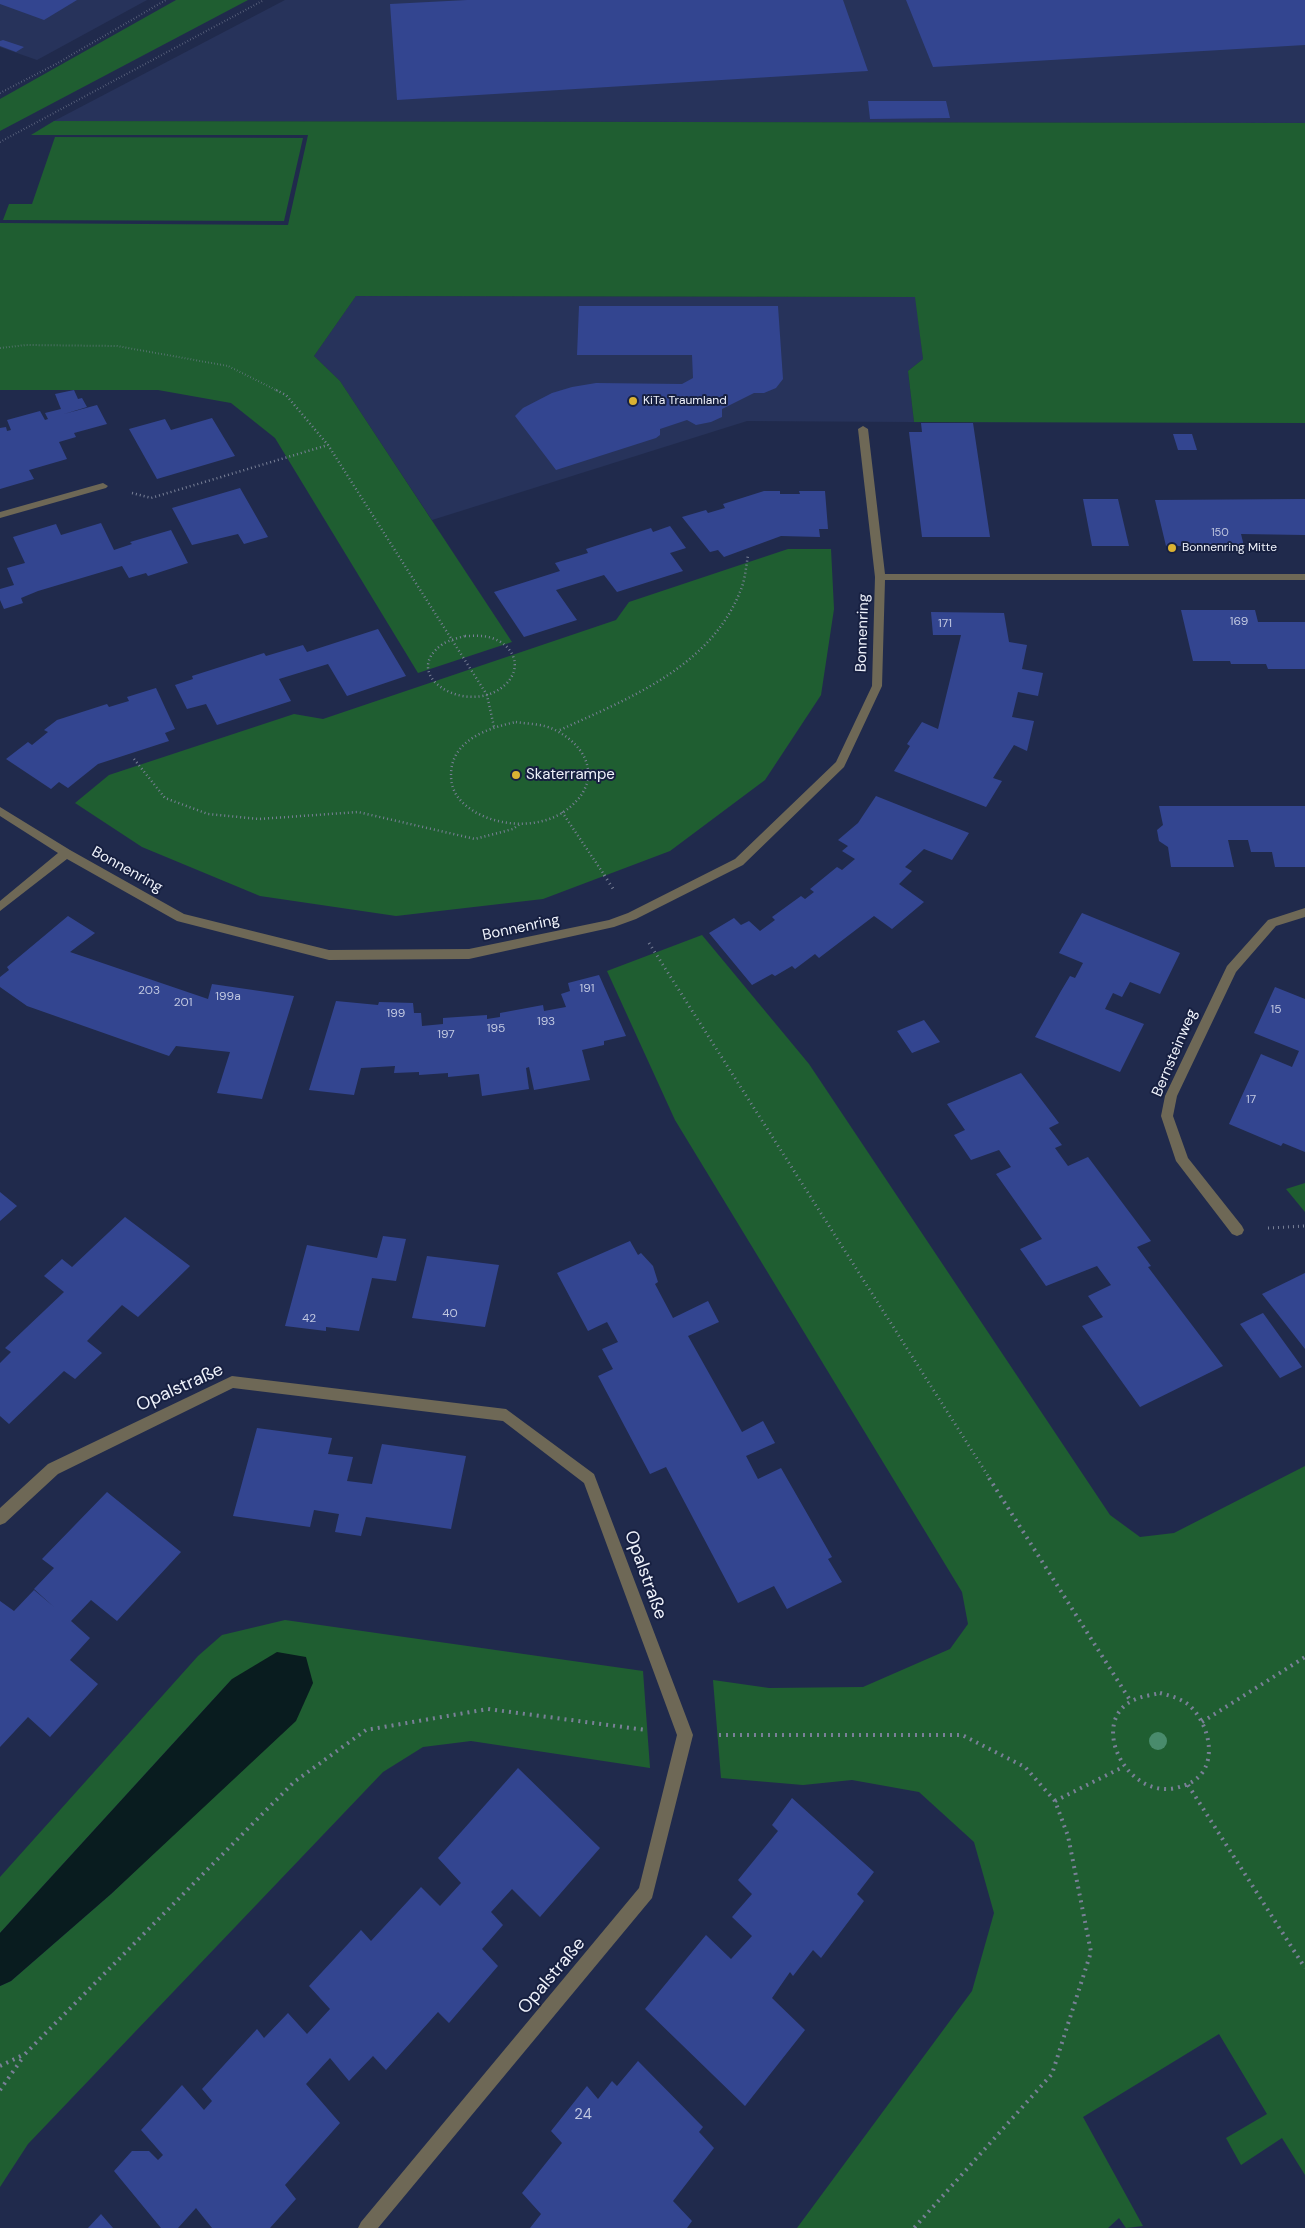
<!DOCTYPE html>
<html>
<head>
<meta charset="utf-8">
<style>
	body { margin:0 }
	canvas { display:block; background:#202a4c }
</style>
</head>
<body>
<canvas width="1305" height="2228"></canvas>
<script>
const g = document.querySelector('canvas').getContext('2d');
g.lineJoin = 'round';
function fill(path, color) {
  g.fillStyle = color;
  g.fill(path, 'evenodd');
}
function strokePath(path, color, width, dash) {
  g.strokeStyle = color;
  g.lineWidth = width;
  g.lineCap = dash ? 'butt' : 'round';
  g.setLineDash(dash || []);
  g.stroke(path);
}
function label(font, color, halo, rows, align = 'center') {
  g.font = font + ' "DM Sans",sans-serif';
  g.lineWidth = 4;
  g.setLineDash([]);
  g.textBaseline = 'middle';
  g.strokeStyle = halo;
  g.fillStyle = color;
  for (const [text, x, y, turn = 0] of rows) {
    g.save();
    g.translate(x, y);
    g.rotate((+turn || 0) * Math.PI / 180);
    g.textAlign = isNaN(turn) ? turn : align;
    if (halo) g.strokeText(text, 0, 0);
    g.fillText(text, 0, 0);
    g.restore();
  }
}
const built = new Path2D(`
	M0,0H147L37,60L0,47Z
	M285,0H1305V123L54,121Z
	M356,296L916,297L923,359L908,371L914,422L747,421L432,520L340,381L314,356Z`);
const green = new Path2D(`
	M176,0H248L0,131V99Z
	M54,121L1305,123V423L914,422L908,371L923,359L915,297L356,296L314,356L340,381L512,642L418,673L275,438L231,403L158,390H0V223L288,225L308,135H31Z
	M55,137L303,138L284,221L3,220L9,204H32Z
	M788,549H831L834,609L821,695L765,780L670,851L543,899L396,916L260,896L142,847L75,803L109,775L294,714L323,719L616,620L629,602Z
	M702,935L809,1064L1110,1515L1140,1537L1174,1533L1305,1466V2175L1282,2138L1241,2165L1226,2138L1267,2114L1219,2034L1083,2117L1143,2226L1126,2228L1119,2218L1108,2228H797L972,1991L994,1913L974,1842L919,1792L852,1780L803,1785L721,1778L713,1680L769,1688L863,1687L950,1649L968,1624L962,1592L675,1120L607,971Z
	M1305,1183V1212L1286,1189Z
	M285,1620L643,1671L650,1768L471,1741L423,1747L383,1772L28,2144L0,2187V1986L11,1981L111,1894L198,1811L232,1679L0,1933V1877L198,1656L222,1635Z`);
const water = new Path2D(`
	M277,1652L306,1657L313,1683L296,1721L111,1894L11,1981L0,1986V1933L232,1679Z`);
const building = new Path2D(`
	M0,0H77L44,20L0,4Z
	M467,0H843L868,71L397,100L390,4Z
	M906,0H1305V45L933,67Z
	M3,40L24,47L16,52L0,46V41Z
	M868,101H946L950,118L870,119Z
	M579,306H778L783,379L776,388L764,393H754L722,409V417L711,422L696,425L687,420L660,429V435L656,438L556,470L515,416L523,408L552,393L572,387L596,383L682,384L693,378L692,355H577Z
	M74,390L78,399L82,398L87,407L64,414L97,405L107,424L74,433L76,437L59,442L67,459L29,470L34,479L0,489V428L6,427L7,431L11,430L7,420L40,411L45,420L48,419L45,413L61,409L55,394Z
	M212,418L235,456L157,479L129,429L165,419L171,430Z
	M921,423H973L990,537H922L909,432H922Z
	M1173,434H1192L1197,450H1178Z
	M240,488L268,537L244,544L238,534L192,545L172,508Z
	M764,491H780V494H800L799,491H825L828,529H819L820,537L781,536L724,557L718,550L710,552L682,517L706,510L708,513L725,508L723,504Z
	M1083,499H1118L1129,546H1092Z
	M1305,499V535L1241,534L1244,546H1166L1155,500Z
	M101,523L114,550L132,544L130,542L171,530L188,563L148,576L146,573L129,578L122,566L38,591L21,598L23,603L4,609L0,600V589L14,585L7,568L25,563L13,537L56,524L61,535Z
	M670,526L686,548L670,553L683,571L617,592L604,575L556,590L577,620L524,637L494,592L560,571L555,563L588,553L586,549L651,528L653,532Z
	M1181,610H1255L1258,622H1305V669H1268L1266,664H1231L1230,661H1193Z
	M931,612L1004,613L1009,642L1027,645L1022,669L1043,673L1038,696L1018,692L1012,717L1034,721L1027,751L1014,745L993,778L1002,781L986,807L894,771L910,746L907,744L922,722L938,729L961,635H933Z
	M378,629L406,676L347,696L328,664L279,679L291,701L217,725L206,704L187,709L175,685L193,679L192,676L264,653L266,656L303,645L307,652Z
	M156,688L175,729L165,733L169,741L98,764L68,788L59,782L51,789L6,759L28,742L32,745L48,732L44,730L57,720L107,704L109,707L129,701L127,697Z
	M876,796L969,833L952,860L924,849L905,867L912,871L899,884L924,902L892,929L874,916L819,958L815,954L795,969L792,966L775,976L772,974L752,985L709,933L734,918L741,925L749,921L760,931L775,920L772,917L801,896L805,899L814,892L810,889L837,867L842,870L855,859L842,851L848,846L838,840L858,823Z
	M1159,806H1305V867H1275L1272,852H1251L1248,840H1228L1234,867H1171L1168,847L1159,841L1157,830L1163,825Z
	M1082,913L1180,953L1160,994L1130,982L1122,997L1113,993L1105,1009L1144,1024L1120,1072L1035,1037L1061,991L1070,976L1075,978L1083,963L1059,953Z
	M68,916L95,933L70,952L208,999L212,984L294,996L262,1099L217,1093L230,1052L176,1046L169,1056L27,1006L0,987V977L9,970L7,967Z
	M599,975L626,1036L604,1041V1045L582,1050L590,1080L534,1090L529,1067L526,1068L529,1089L482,1096L479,1074L448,1077V1073L419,1075V1072L394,1073L395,1066L361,1068L354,1095L309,1090L336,1001L378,1005L379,1002L413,1003L414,1013H421L422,1026L443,1024V1018L487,1015V1019L500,1017V1013L543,1005L544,1011L566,1007L561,994L570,991L568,983Z
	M1275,987L1305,999V1152L1283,1143L1281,1146L1229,1124L1261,1054L1292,1067L1299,1051L1254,1033Z
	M924,1020L940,1042L912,1053L897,1031Z
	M1021,1073L1059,1123L1049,1128L1062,1145L1055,1148L1068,1166L1088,1157L1151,1241L1137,1247L1151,1266L1148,1267L1223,1366L1140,1407L1082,1326L1103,1317L1088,1296L1111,1285L1097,1266L1046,1286L1020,1249L1042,1239L996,1174L1011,1167L999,1150L971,1160L954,1135L965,1130L947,1104Z
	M0,1192L17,1206L0,1221Z
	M125,1217L190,1266L138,1317L122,1305L87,1341L102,1353L75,1379L64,1371L9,1424L0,1416V1363L11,1352L5,1348L64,1292L44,1276L62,1259L72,1267Z
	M383,1236L406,1239L396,1281L372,1278L359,1331L326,1327V1331L285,1326L307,1245L377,1258Z
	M630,1241L638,1255L641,1253L653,1266L658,1282L655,1284L673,1318L708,1301L719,1322L688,1336L742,1432L763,1421L775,1443L746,1456L758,1479L781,1468L832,1557L828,1559L842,1582L787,1609L774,1586L738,1603L666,1467L650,1474L598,1376L613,1369L602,1349L618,1342L607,1322L588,1331L557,1273Z
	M427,1256L499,1265L485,1327L412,1318Z
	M1305,1273V1349L1262,1294Z
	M1263,1313L1302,1367L1280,1378L1240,1324Z
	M257,1428L332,1438L328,1454L353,1457L347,1481L372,1484L382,1444L466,1456L451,1529L366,1517L361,1536L335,1532L339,1514L314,1510L310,1527L233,1516Z
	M107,1492L181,1552L117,1621L91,1600L71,1621L90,1638L70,1660L98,1684L50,1737L28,1717L0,1747V1601L14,1611L34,1590L54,1607L34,1589L54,1568L42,1559Z
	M518,1768L600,1848L540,1917L512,1889L491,1912L503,1925L482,1949L498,1966L449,2023L438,2012L386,2070L373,2056L349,2081L330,2058L306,2084L340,2123L285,2185L296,2199L270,2228H212L196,2208L178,2228H161L114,2171L132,2151H149L158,2160L163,2155L141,2130L182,2085L204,2110L212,2101L202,2089L257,2029L264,2038L288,2013L307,2034L330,2009L309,1986L361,1930L371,1941L421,1887L440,1906L461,1883L438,1858Z
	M792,1798L874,1872L857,1894L864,1901L821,1958L813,1950L793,1976L790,1972L772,1998L805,2030L745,2106L645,2009L706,1935L731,1959L752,1936L732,1917L752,1894L738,1880L778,1831L772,1825Z
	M638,2061L703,2127L699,2132L714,2148L673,2201L692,2221L687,2228H530L541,2214L522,2193L562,2143L551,2131L587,2086L598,2099L612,2081L617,2086Z
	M101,2214L113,2228H88Z`);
const pathFar3 = new Path2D(`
	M0,93L56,64L166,0
	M0,142L264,0
	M0,348L26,345L117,346L228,366L278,391`);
const pathFar2 = new Path2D(`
	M276,390L286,395L328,445L487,695L494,727
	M132,493L151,498L328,445
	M465,636C474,636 483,635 492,638C513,645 524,667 505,685C468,718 397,675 443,644C449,640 458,638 465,636Z
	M516,722C528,724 543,724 553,729C591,747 603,784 565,811C537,831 487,827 462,802C455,795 451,786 451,775C451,740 488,728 516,722Z
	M560,730C629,698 709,668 740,592C745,581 746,567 748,555
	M134,759L165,798L208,814L259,819L358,812L475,839L513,829L520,824
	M562,812L605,876`);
const pathFar1 = new Path2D(`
	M604,875L614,890
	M649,943L990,1479
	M1268,1228L1305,1226`);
const path = new Path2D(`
	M989,1478L1130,1700
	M1160,1693C1171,1696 1183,1699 1191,1707C1207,1723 1216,1754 1202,1773C1195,1782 1187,1785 1176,1788C1125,1799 1088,1720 1134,1700C1142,1696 1152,1695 1160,1693Z
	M1202,1722L1305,1657
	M719,1735H962L1025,1767L1055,1801L1068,1836L1091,1952L1052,2074L914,2228
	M1188,1785L1305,1968
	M1055,1801L1123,1767
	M0,2066L25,2054L294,1782L366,1730L488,1709L646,1730
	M0,2090L24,2056`);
const street = new Path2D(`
	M863,426L868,429L885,574H1305V580H885L882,686L844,767L743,865L636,919L614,927L469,959L329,960L177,921L67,859L0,911V901L58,853L0,816V807L70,850L184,914L329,950L469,949L609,920L628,913L735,859L836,762L872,686L875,577L858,429Z
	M103,483L108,486L106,488L0,518V512Z
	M1305,908V917L1276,926L1236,972L1177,1096L1173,1116L1188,1158L1242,1226L1244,1230L1242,1234L1237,1236L1232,1234L1176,1161L1161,1116L1165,1096L1227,966L1268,920Z
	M232,1376L506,1409L594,1474L693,1735L652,1898L378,2228H358L361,2222L639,1888L677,1735L584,1483L503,1421L233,1388L58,1474L5,1523L0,1525V1508L48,1464Z`);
const trees = [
	[1158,1741]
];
const markers = [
	[633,401,5,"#dbb233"],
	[1172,548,5,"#dbb233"],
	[516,775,5,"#dbb233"]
];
const farNumbernames = [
	["150",1220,533]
];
const farPoinames = [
	["KiTa Traumland",643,401],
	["Bonnenring Mitte",1182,548]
];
const numberNames = [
	["169",1239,622],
	["171",945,624],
	["191",587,989],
	["203",149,991],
	["199a",228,997],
	["201",183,1003],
	["15",1276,1010],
	["199",396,1014],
	["193",546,1022],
	["195",496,1029],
	["197",446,1035],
	["17",1251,1100],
	["40",450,1314],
	["42",309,1319]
];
const streetNames = [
	["Bonnenring",863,633,-88],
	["Bonnenring",127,870,29],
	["Bonnenring",521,928,-12],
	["Bernsteinweg",1175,1053,-67]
];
const poiNames = [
	["Skaterrampe",526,775]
];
const nearNumbernames = [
	["24",583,2115]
];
const nearStreetnames = [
	["Opalstraße",180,1388,-24],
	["Opalstraße",645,1575,70],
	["Opalstraße",552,1976,-50]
];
fill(built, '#27335b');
fill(green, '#1f5e31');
fill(water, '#091c1f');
fill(building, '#334590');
strokePath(pathFar3, '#798097', 2, [0.5, 2.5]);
strokePath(pathFar2, '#798097', 2.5, [1, 3]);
strokePath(pathFar1, '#798097', 3, [1, 4]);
strokePath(path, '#798097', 4, [2, 5]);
fill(street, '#6e6856');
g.fillStyle = '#498b6c';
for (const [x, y] of trees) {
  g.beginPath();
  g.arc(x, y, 9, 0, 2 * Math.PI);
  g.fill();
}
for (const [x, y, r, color] of markers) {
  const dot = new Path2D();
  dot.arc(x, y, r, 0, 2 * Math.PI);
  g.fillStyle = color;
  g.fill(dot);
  strokePath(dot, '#172041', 2);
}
label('11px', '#c0c7e0', null, farNumbernames);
label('12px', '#eff2fb', '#172041', farPoinames, 'left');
label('12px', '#c0c7e0', null, numberNames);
label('15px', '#eff2fb', '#172041', streetNames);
label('15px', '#eff2fb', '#172041', poiNames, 'left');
label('15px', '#c0c7e0', null, nearNumbernames);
label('18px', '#eff2fb', '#172041', nearStreetnames);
</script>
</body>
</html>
